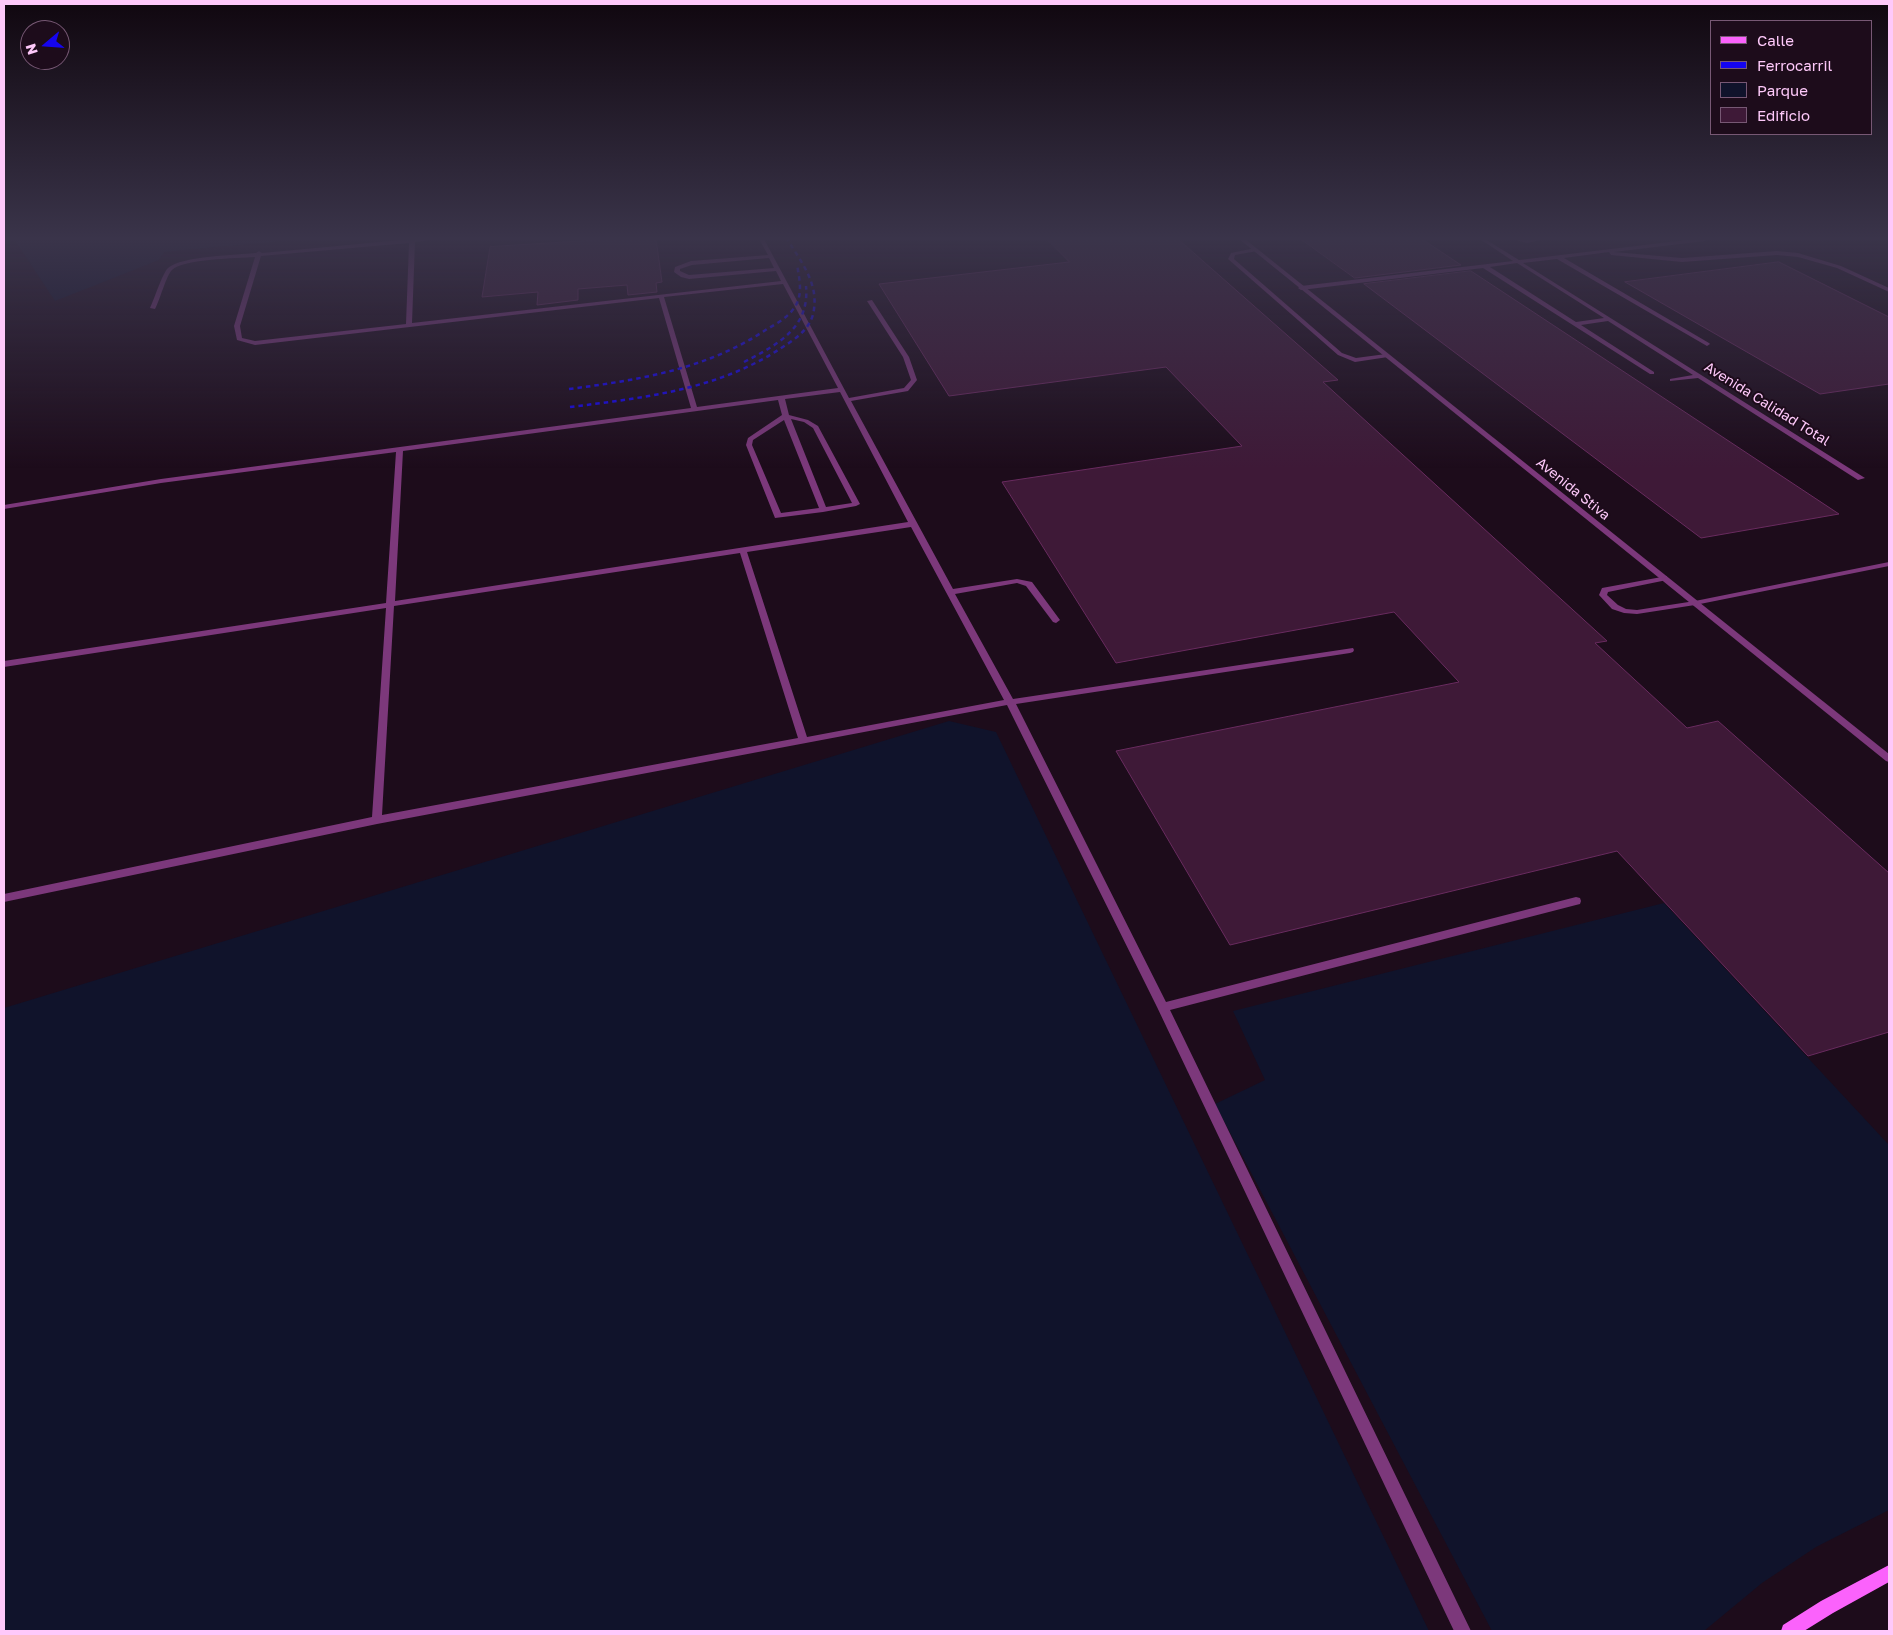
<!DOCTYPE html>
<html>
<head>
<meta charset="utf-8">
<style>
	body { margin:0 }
	#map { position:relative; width:1893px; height:1635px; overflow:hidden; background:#1d0c1b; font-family:"Golos Text",sans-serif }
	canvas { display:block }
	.frame { position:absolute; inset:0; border:5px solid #fec9fa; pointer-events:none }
	.legend { position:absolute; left:1710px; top:20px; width:162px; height:115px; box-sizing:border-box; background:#1d0c1b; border:1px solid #775874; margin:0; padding:6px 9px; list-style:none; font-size:15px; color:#fec9fa }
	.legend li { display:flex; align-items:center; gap:10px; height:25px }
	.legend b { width:25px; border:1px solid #775874 }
	.north { position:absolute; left:20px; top:20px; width:50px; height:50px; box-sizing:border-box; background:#1d0c1b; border:1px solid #775874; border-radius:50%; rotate:252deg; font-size:14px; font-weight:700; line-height:20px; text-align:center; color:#fec9fa }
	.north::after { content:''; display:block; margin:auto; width:18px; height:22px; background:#1505ef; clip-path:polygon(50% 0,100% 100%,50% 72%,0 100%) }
</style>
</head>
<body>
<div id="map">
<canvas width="1893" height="1635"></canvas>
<div class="frame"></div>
<ul class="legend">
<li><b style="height:6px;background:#fb62fc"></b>Calle</li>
<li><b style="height:6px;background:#1505ef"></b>Ferrocarril</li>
<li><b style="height:14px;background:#10132b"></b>Parque</li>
<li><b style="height:14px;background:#3e1937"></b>Edificio</li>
</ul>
<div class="north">N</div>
</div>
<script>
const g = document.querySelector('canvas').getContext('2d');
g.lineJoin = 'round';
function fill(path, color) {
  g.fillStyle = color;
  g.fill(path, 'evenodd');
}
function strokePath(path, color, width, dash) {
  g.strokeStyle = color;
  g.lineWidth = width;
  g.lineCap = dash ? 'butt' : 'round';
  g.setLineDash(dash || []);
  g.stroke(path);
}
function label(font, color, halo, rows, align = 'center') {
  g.font = font + ' "Golos Text",sans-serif';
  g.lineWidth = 4;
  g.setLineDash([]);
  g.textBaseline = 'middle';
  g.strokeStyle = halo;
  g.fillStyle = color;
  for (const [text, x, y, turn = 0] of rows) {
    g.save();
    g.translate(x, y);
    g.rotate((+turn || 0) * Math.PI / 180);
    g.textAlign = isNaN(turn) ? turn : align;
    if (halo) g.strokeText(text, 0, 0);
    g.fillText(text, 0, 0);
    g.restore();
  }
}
const green = new Path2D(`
	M14,239H302L164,252L159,260L55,301Z
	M949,721L996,732L1429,1631H4V1008Z
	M1664,903L1889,1145V1510L1816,1547L1762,1583L1704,1631H1492L1215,1104L1265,1080L1233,1011Z`);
const building = new Path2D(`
	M613,239H656L662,282L656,283L657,292L628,295L627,285L578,289V300L537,305L538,292L482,297L490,247Z
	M1047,239H1178L1338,380L1323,382L1607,641L1595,643L1687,728L1718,721L1889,873V1032L1808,1056L1617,851L1230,945L1116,751L1459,682L1394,612L1116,663L1002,482L1242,446L1166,367L949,396L879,284L1069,262Z
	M1301,239H1422L1461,265L1355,278Z
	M1779,262L1889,317V384L1820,394L1625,282Z
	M1471,271L1647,387L1839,514L1701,538L1364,284Z`);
const lane = new Path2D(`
	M411,239H436L415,242L412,323L781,281L776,271L689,279L681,277L674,272L675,267L691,261L768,255L759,239H764L849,398L904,388L911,380L903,357L867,301L872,300L909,357L917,380L908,391L851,401L953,589L1017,579L1032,582L1060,620L1056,623L1053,622L1026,586L1017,583L955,594L1013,699L1353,648L1354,650L1353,652L1350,653L1016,704L1166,1002L1576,897L1580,898L1581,901L1580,904L1576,905L1170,1010L1471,1631H1454L1157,1007L1007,705L377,824L4,902V894L372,817L386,608L4,667V661L386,603L396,452L161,483L4,509V505L161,479L691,408L659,298L255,345L237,340L234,326L255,257C238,258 183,259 172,270C166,276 160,300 155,309L150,308C154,300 162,274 168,268C181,256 237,255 256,253L259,251L262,253ZM409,243L406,324L255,341L242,338L240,326L261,256ZM769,258L774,268L689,275L680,271V269L692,265ZM783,284L838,388L697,407L664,297ZM840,392L908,522L395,601L403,451L778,400L782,415L748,438L746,445L775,518L823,512L856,506L860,504L818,426L808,420L789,415L785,399ZM791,419L804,422L813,428L852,503L826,507ZM784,420L819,508L781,513L752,445L753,440ZM911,527L1004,700L807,737L747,552ZM740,553L798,738L382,815L394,606Z
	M1480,239H1485L1519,260L1694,239H1707L1705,241L1614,252L1682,258L1777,251L1798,253L1841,266L1889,288V292L1887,291L1837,268L1798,257L1777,255L1682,262L1611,255L1609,252L1564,258L1709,343L1710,344L1707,346L1557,259L1523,263L1865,478L1858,480L1698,378L1670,381V379L1693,375L1608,321L1581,325L1654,372V374H1650L1483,268L1301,290L1298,288L1301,286L1513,261ZM1517,263L1604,318L1576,322L1490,267Z
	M1512,239H1545L1527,243Z
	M1255,248L1258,250L1257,251L1235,255L1234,259L1342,353L1356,358L1386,354L1389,356L1388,357L1355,362L1338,355L1228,259L1231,253Z
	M1889,562V566L1695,605L1637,614L1624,613L1612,609L1599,595L1602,588L1667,576V580L1608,592L1607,595L1618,605L1626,609L1637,610L1695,601Z`);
const street = new Path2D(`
	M1239,239H1245L1889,754V762L1886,761Z`);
const secondary = new Path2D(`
	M1889,1565V1582L1833,1613L1804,1631H1781L1783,1625L1821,1601Z`);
const rail = new Path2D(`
	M744,362C777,345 810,328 806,286
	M569,389C639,380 708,369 767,329C778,323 790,316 796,305C803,292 799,278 797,264
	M570,407C642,398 716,390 778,350C794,340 812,329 814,309C818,282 800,260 787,239`);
const farStreetnames = [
	["Avenida Calidad Total",1767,404,32],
	["Avenida Stiva",1573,489,39]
];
fill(green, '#10132b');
fill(building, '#3e1937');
strokePath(building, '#692b5f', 1);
fill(lane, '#7c387b');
fill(street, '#7c387b');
fill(secondary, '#fb62fc');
strokePath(rail, '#1505ef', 2.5, [4.5, 4]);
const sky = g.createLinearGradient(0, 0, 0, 468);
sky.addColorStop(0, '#10070f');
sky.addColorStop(0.51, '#3a344a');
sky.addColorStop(1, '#3a344a00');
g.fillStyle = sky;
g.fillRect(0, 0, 1893, 468);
label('14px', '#fec9fa', '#1d0c1b', farStreetnames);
</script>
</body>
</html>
